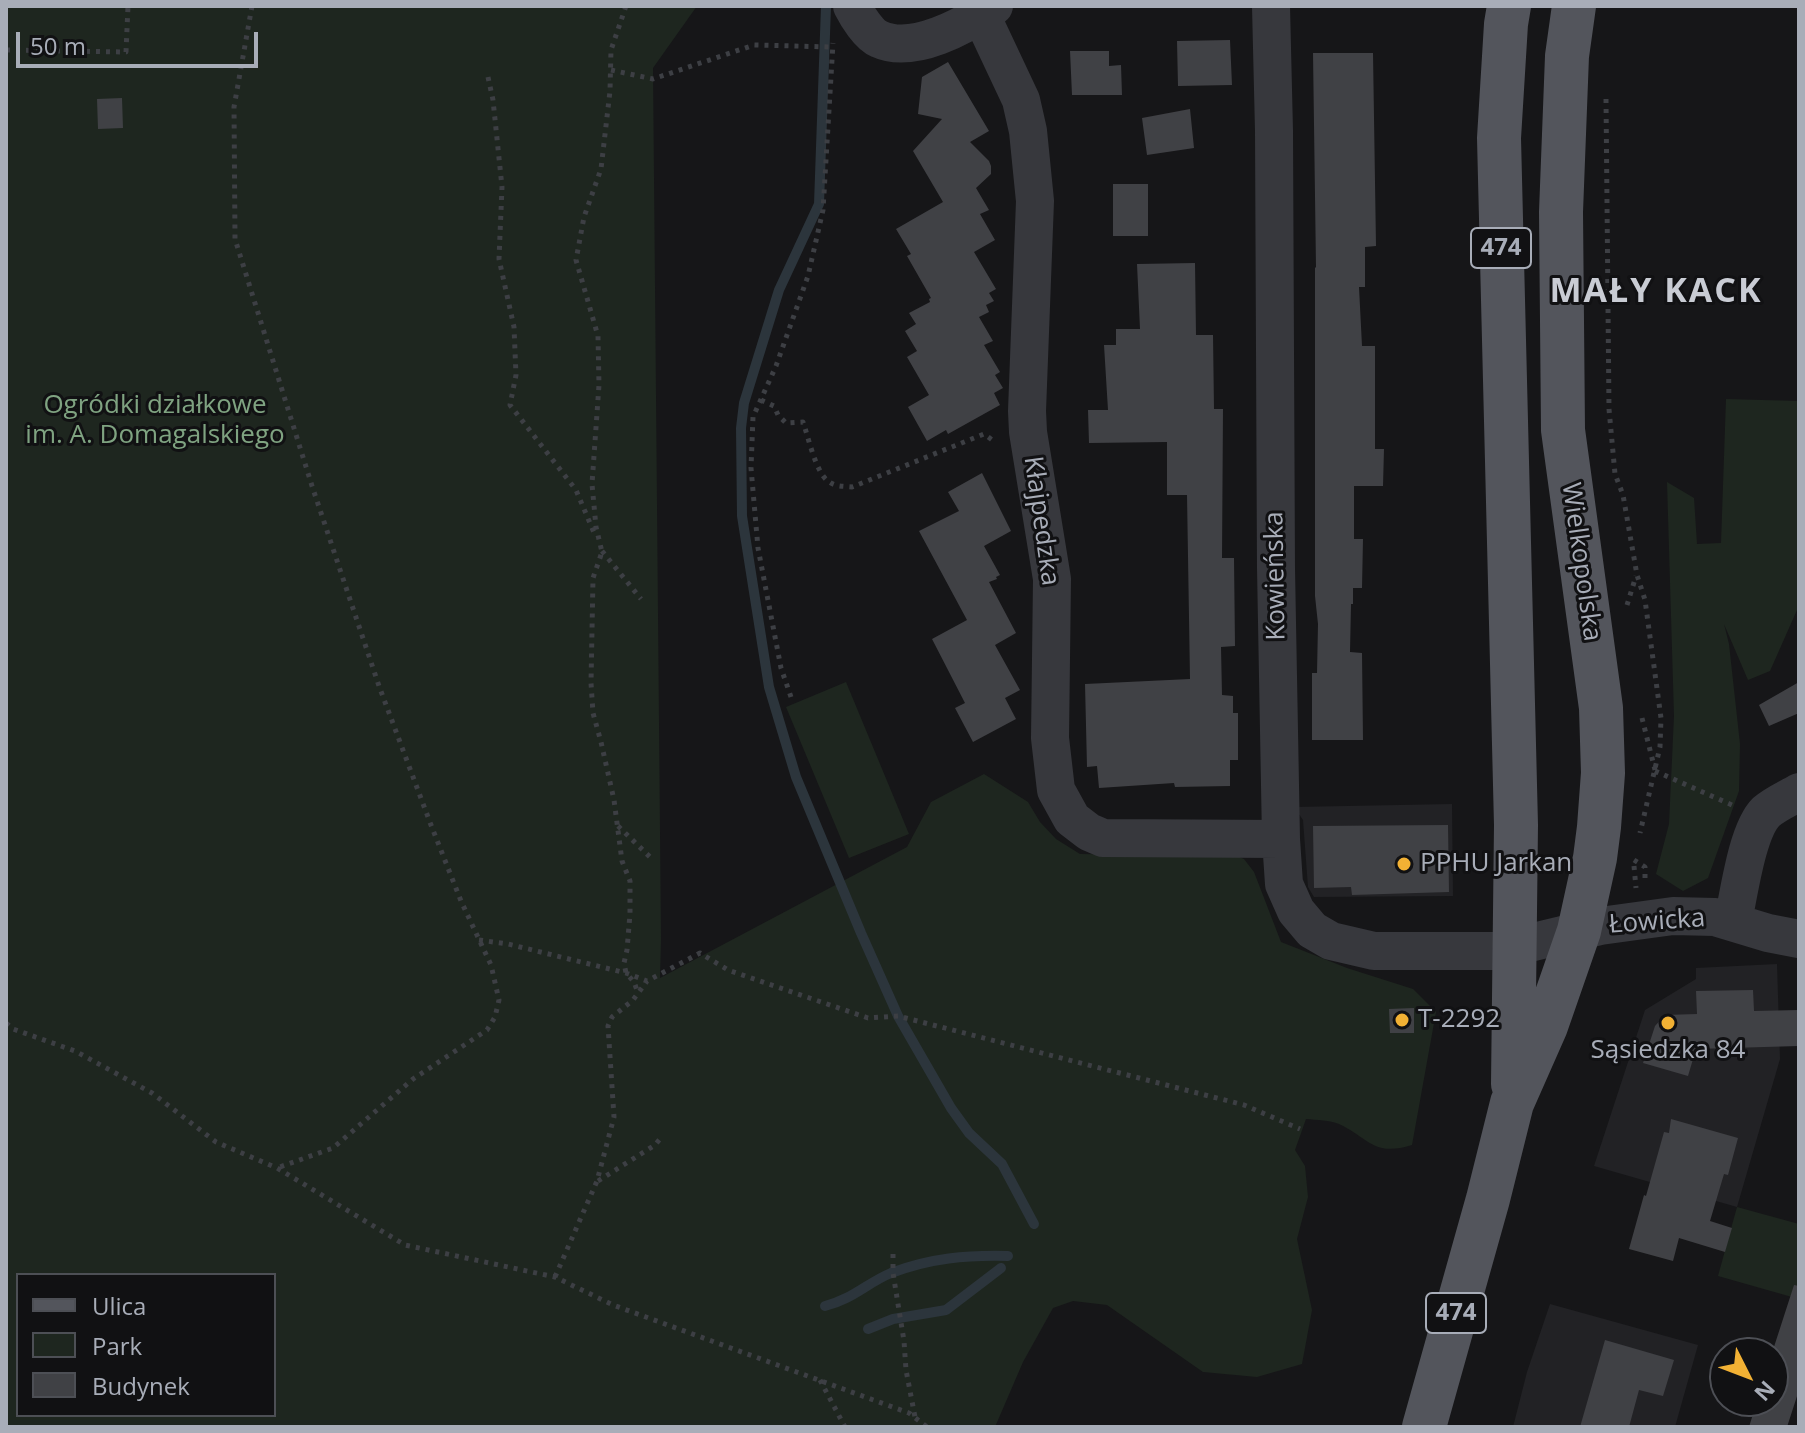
<!DOCTYPE html>
<html>
<head>
<meta charset="utf-8">
<style>
	body { margin:0 }
	#map { position:relative; width:1805px; height:1433px; overflow:hidden; background:#161618; font-family:"Open Sans",sans-serif }
	canvas { display:block }
	.frame { position:absolute; inset:0; border:8px solid #a8adb8; pointer-events:none }
	.legend { position:absolute; left:16px; top:1273px; width:260px; height:144px; box-sizing:border-box; background:#111113; border:2px solid #4d4f55; margin:0; padding:10px 14px; list-style:none; font-size:24px; color:#a8adb8 }
	.legend li { display:flex; align-items:center; gap:16px; height:40px }
	.legend b { width:40px; border:2px solid #4d4f55 }
	.north { position:absolute; left:1709px; top:1337px; width:80px; height:80px; box-sizing:border-box; background:#111113; border:2px solid #4d4f55; border-radius:50%; rotate:132deg; font-size:22px; font-weight:700; line-height:32px; text-align:center; color:#a8adb8 }
	.north::after { content:''; display:block; margin:auto; width:28px; height:36px; background:#f2b134; clip-path:polygon(50% 0,100% 100%,50% 72%,0 100%) }
	.scale { position:absolute; left:16px; top:32px; width:242px; height:36px; box-sizing:border-box; border:4px solid #a8adb8; border-top:0; padding-left:10px; font-size:24px; line-height:28px; white-space:nowrap; color:#a8adb8; -webkit-text-stroke:6px #111113; paint-order:stroke }
</style>
</head>
<body>
<div id="map">
<canvas width="1805" height="1433"></canvas>
<div class="frame"></div>
<ul class="legend">
<li><b style="height:10px;background:#53555c"></b>Ulica</li>
<li><b style="height:22px;background:#1e261f"></b>Park</li>
<li><b style="height:22px;background:#404145"></b>Budynek</li>
</ul>
<div class="north">N</div>
<div class="scale">50 m</div>
</div>
<script>
const g = document.querySelector('canvas').getContext('2d');
g.lineJoin = 'round';
function fill(path, color) {
  g.fillStyle = color;
  g.fill(path, 'evenodd');
}
function strokePath(path, color, width, dash) {
  g.strokeStyle = color;
  g.lineWidth = width;
  g.lineCap = dash ? 'butt' : 'round';
  g.setLineDash(dash || []);
  g.stroke(path);
}
function label(font, color, halo, rows, align = 'center') {
  g.font = font + ' "Open Sans",sans-serif';
  g.lineWidth = 6;
  g.setLineDash([]);
  g.textBaseline = 'middle';
  g.strokeStyle = halo;
  g.fillStyle = color;
  for (const [text, x, y, turn = 0] of rows) {
    g.save();
    g.translate(x, y);
    g.rotate((+turn || 0) * Math.PI / 180);
    g.textAlign = isNaN(turn) ? turn : align;
    if (halo) g.strokeText(text, 0, 0);
    g.fillText(text, 0, 0);
    g.restore();
  }
}
const built = new Path2D(`
	M1452,804L1453,896L1314,897L1308,887L1303,820L1294,807Z
	M1777,964L1780,1059L1737,1207L1594,1166L1645,1010L1696,979V968Z
	M1550,1304L1698,1345L1675,1427H1513L1527,1372Z`);
const green = new Path2D(`
	M6,6H697L653,68L661,940L660,978L907,847L931,802L984,774L1028,802L1040,822L1056,839L1080,854L1130,855L1221,849L1244,859L1254,872L1281,942L1347,968L1413,989L1436,1012L1412,1145C1373,1157 1369,1138 1339,1124C1330,1120 1317,1120 1306,1119L1295,1150L1305,1166L1308,1197L1297,1239L1312,1310L1302,1364L1257,1377L1203,1372L1107,1305L1073,1301L1053,1308L1023,1362L995,1427H6ZM18,1275H274V1415H18Z
	M1726,399L1799,401V610H1797L1770,671L1748,680L1724,624L1729,644L1740,744L1739,791L1708,878L1683,891L1656,874L1669,824L1674,716L1667,482L1694,498L1697,544L1721,543Z
	M846,682L909,834L849,858L786,707Z
	M1737,1207L1799,1224V1299L1718,1276Z`);
const stream = new Path2D(`
	M826,6L819,204L779,290L744,403L741,428L742,516L769,687L796,777L861,933L898,1016L951,1108L969,1133L1002,1164L1034,1224
	M825,1306C853,1299 867,1283 891,1273C931,1258 966,1255 1008,1256
	M868,1329L893,1319L946,1310L1001,1268`);
const building = new Path2D(`
	M1230,40L1232,85L1178,86L1177,41Z
	M1070,51H1109V66L1121,65L1122,95H1072Z
	M1313,53H1373L1376,246L1365,247V287H1359L1362,346H1375V449H1384L1383,486H1354V539H1363L1362,588H1353V604H1351L1350,652L1362,653L1363,740H1312V673H1317L1318,624L1315,596V267L1316,268Z
	M948,62L989,131L970,142L989,161L991,166V174L976,188L989,210L980,214L995,240L974,252L996,289L989,293L994,301L986,305L989,312L979,317L993,341L984,345L1000,372L995,375L1003,388L994,393L1000,405L948,434L946,430L927,441L908,407L929,395L907,357L917,351L905,331L916,324L909,313L930,302L929,299L931,298L907,256L911,254L896,229L943,202L913,151L942,119L918,114L922,77Z
	M122,98L123,128L98,129L97,99Z
	M1190,109L1194,148L1147,155L1142,118Z
	M1113,184H1148V236H1113Z
	M1195,263L1196,335H1213L1214,409H1223L1222,558H1234L1235,646L1221,647L1222,695L1233,696V713H1238V760H1230V786L1175,787L1174,783L1099,788L1097,766L1087,767L1085,684L1190,679L1187,495H1167V442L1089,443L1088,410H1108L1104,345H1116V329H1140L1137,264Z
	M982,473L1011,531L984,546L1000,575L996,577L997,579L989,582L1016,633L995,645L1020,690L1005,698L1016,719L973,742L955,708L965,703L932,639L967,620L919,531L959,511L948,492Z
	M1799,682V713L1769,726L1759,705Z
	M1448,825L1449,892L1352,895L1351,887L1314,888L1313,826Z
	M1753,990L1754,1011L1799,1010V1046L1696,1049L1688,1076L1643,1063L1655,1026L1665,1015L1697,1014L1696,991Z
	M1414,1008V1033H1390L1389,1009Z
	M1671,1119L1738,1138L1728,1175L1724,1174L1710,1221L1732,1228L1725,1252L1679,1238L1673,1261L1629,1249L1644,1195L1646,1196L1664,1132L1669,1133Z
	M1794,1285L1799,1286V1390L1787,1427H1749L1757,1401H1773L1772,1353Z
	M1605,1340L1674,1360L1663,1396L1639,1390L1629,1427H1580Z`);
const path = new Path2D(`
	M252,6L234,107L235,239L312,486L379,686L431,825L461,901L491,965L499,1000L495,1017L487,1030L413,1079L333,1148L277,1168
	M626,6L611,50L610,91L601,169L584,217L576,260L598,336L599,385L592,484L596,527L602,552L593,578L591,683L593,713L601,742L614,800L622,861L630,881V914L627,950L624,963L626,973L634,982L638,993
	M6,50L126,52L128,6
	M611,70L653,79L754,45L833,47
	M488,77L493,100L502,187L499,259L514,327L516,375L510,405L576,490L595,535
	M1606,99L1609,409L1615,474L1623,495L1637,575L1645,600L1661,718L1660,747L1640,833
	M761,400L774,406L778,415L786,423L803,422C808,436 816,473 828,481C835,487 843,486 852,487L984,434L995,442
	M602,551L641,599
	M1627,605L1636,576
	M791,697L781,668L758,548L751,468L753,417L776,366L808,276L823,210L833,43
	M1642,718L1655,770
	M1655,771L1732,805
	M618,826L650,857
	M1634,860L1645,867V884
	M1634,866L1636,888
	M479,940L508,944L626,973L647,981L700,953L728,970L868,1018L898,1016L1244,1105L1300,1129
	M6,1023L13,1029L75,1051L152,1093L216,1142L277,1168L405,1245L555,1277L613,1305L909,1413L927,1427
	M598,1181L655,1145L660,1139
	M893,1254V1273L904,1341L906,1370L915,1417
	M555,1277L597,1181L614,1117L608,1026L612,1017L633,1000L647,981
	M820,1380L845,1427`);
const minor = new Path2D(`
	M852,6C857,16 869,35 879,39C913,55 966,25 994,6
	M1271,6L1274,131L1276,568L1281,839L1284,884L1296,911L1312,930L1331,941L1374,951H1496L1600,926L1673,916L1715,917L1768,933L1799,939
	M981,15L1021,100L1028,131L1035,201L1027,411L1028,432L1052,579L1050,738L1056,790L1072,819L1089,832L1103,838L1281,839
	M1733,921C1739,894 1747,831 1766,812C1775,804 1789,798 1799,792`);
const major = new Path2D(`
	M1509,6L1506,24L1499,138L1516,825L1513,1084
	M1424,1427L1488,1199L1512,1103L1546,1026L1579,931L1595,858L1599,827L1603,773L1601,708L1563,430L1561,212L1567,56L1574,6`);
const markers = [
	[1404,864,8,"#f2b134"],
	[1402,1020,8,"#f2b134"],
	[1668,1023,8,"#f2b134"]
];
const shields = [
	[1501,248,60],
	[1456,1313,60]
];
const shieldNames = [
	["474",1501,248],
	["474",1456,1313]
];
const parkNames = [
	["Ogródki działkowe",155,406],
	["im. A. Domagalskiego",155,436]
];
const streetNames = [
	["Kłajpedzka",1041,521,82],
	["Wielkopolska",1581,562,82],
	["Kowieńska",1276,576,-91],
	["Łowicka",1657,922,-4]
];
const poiNames = [
	["PPHU Jarkan",1420,864],
	["T-2292",1418,1020],
	["Sąsiedzka 84",1668,1051,"center"]
];
const districtNames = [
	["MAŁY KACK",1656,292]
];
fill(built, '#222225');
fill(green, '#1e261f');
strokePath(stream, '#2c353c', 10);
fill(building, '#404145');
strokePath(path, '#3d3f44', 5, [4, 6]);
strokePath(minor, '#37383d', 38);
strokePath(major, '#53555c', 44);
for (const [x, y, r, color] of markers) {
  const dot = new Path2D();
  dot.arc(x, y, r, 0, 2 * Math.PI);
  g.fillStyle = color;
  g.fill(dot);
  strokePath(dot, '#111113', 3);
}
for (const [x, y, w] of shields) {
  const box = new Path2D();
  box.roundRect(x - w / 2, y - 20, w, 40, 6);
  g.fillStyle = '#111113';
  g.fill(box);
  strokePath(box, '#a8adb8', 2);
}
label('bold 24px', '#a8adb8', null, shieldNames);
label('26px', '#7fa381', '#111113', parkNames);
label('26px', '#a8adb8', '#111113', streetNames);
label('26px', '#a8adb8', '#111113', poiNames, 'left');
g.letterSpacing = '2px';
label('bold 34px', '#c9ccd4', '#111113', districtNames);
g.letterSpacing = '0px';
</script>
</body>
</html>
